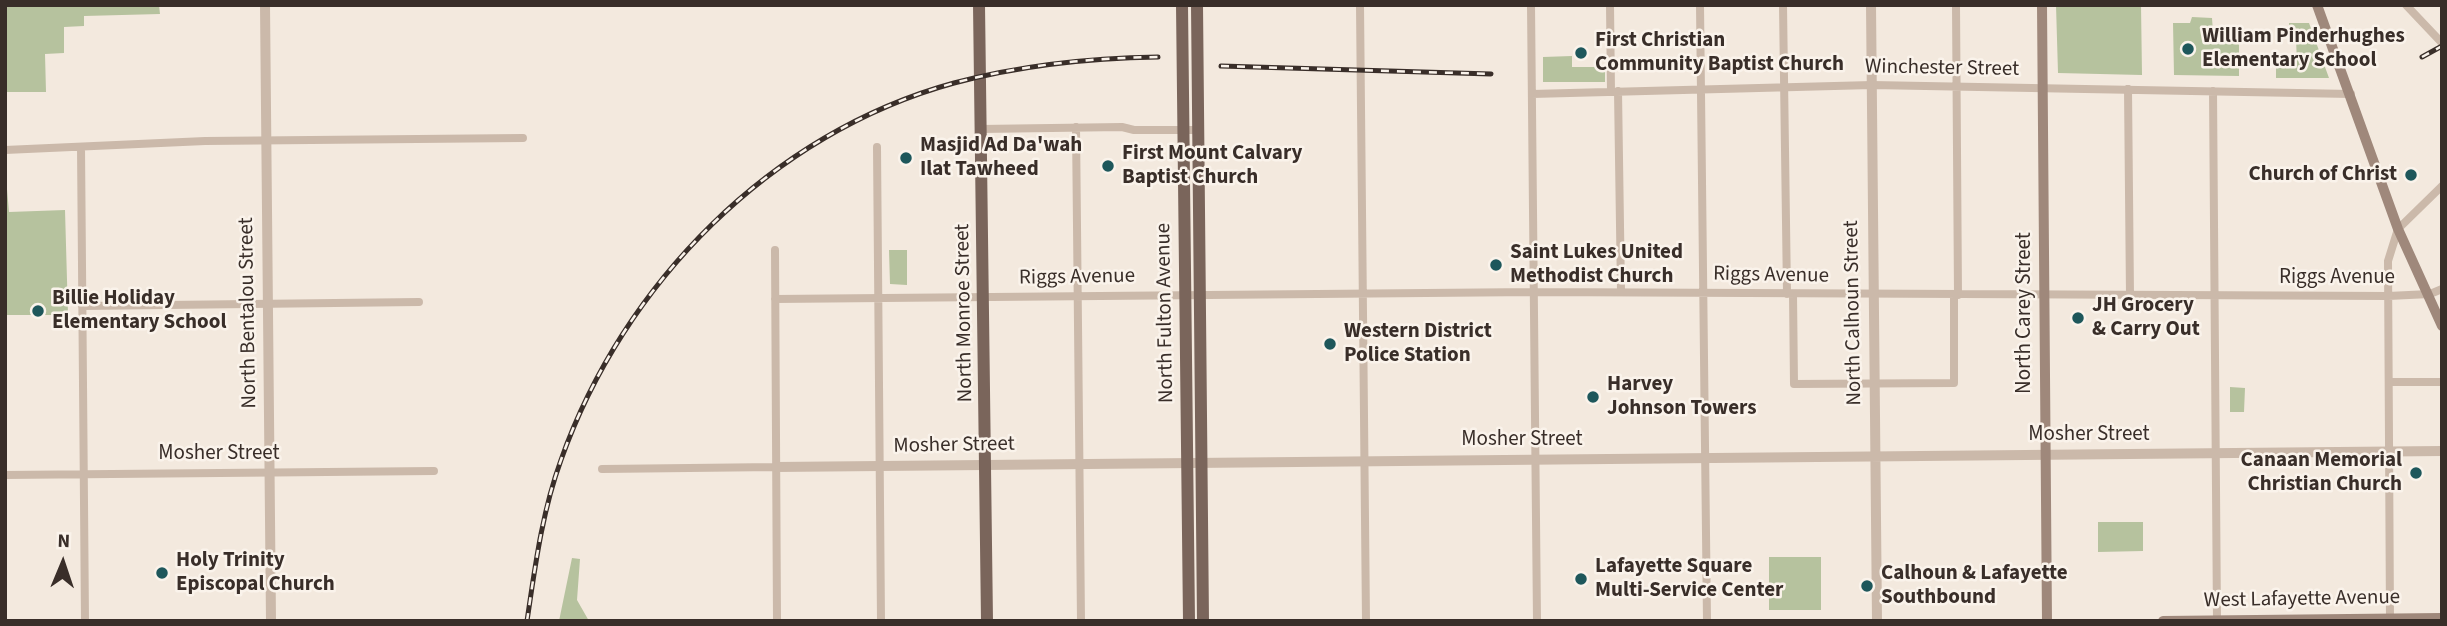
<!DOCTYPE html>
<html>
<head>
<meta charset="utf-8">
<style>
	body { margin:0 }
	#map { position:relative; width:2447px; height:626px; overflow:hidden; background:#f3e9de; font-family:"Source Sans 3",sans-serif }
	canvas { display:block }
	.frame { position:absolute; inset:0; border:7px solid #392e29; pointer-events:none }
	.north { position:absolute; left:28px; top:528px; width:70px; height:70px; -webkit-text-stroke:5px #faf3eb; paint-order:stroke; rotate:2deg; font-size:19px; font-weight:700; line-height:28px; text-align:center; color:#392e29 }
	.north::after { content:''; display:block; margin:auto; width:24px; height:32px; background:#392e29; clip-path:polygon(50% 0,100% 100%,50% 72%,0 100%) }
</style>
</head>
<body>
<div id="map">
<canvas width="2447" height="626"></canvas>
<div class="frame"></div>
<div class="north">N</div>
</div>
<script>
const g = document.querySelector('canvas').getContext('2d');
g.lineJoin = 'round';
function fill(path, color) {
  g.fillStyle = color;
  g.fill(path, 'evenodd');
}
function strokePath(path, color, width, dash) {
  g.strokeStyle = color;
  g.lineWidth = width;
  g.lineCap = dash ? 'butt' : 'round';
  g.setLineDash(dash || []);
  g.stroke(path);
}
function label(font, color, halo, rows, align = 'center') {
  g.font = font + ' "Source Sans 3",sans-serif';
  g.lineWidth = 5;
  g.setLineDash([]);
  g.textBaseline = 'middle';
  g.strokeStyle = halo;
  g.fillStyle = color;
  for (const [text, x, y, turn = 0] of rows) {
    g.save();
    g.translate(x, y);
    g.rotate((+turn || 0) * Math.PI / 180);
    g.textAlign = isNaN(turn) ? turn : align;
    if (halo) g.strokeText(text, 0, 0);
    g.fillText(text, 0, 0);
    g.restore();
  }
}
const green = new Path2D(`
	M5,5H159L160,14L84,16V26L64,27V53L45,54L46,92H5Z
	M2056,5H2141L2142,75L2058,73Z
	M2192,17L2212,18L2213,32H2239V76L2174,75L2173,23H2190Z
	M2289,23H2309L2329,78H2276V65H2297L2296,38L2289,37Z
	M1572,56V67H1605V82H1543V57Z
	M5,166L9,212L65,210L68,315H5Z
	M889,250H907V285L890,284Z
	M2230,387L2245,388L2244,412H2230Z
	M2098,522H2143V551L2098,552Z
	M1769,557H1821V610H1769Z
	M572,558L580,559L577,600L589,621H559Z`);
const minor = new Path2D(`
	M1360,5L1366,621
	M1531,5L1537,621
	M1610,5L1611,92
	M1700,5L1707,621
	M1783,5L1787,294
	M1956,5L1958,295
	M2406,5L2442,43
	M2128,89L2130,296
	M1618,91L1621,292
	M2213,91L2217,621
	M1532,94L1872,85L2351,94
	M1076,127L1081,621
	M980,129L1122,127L1134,130H1198
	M81,147L85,621
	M877,147L881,621
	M5,150L205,141L523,138
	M775,250L777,621
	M1793,294L1794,384L1954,383V295
	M775,299L1534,292L2388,296L2430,294L2442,289
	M82,306L419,302
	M2389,382H2442
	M602,469L776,467
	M5,475L434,471
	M2390,621L2388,261L2398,229L2442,186`);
const tertiary = new Path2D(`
	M265,5L271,621
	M1871,5L1877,621
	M776,467L2442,451`);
const secondary = new Path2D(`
	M2042,5L2047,621
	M2317,5L2398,229L2442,326
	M2163,621L2442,618`);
const primary = new Path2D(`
	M979,5L987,621
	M1182,5L1189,621
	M1197,5L1203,621`);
const rail = new Path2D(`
	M2422,57L2442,46
	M1221,66L1491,74
	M527,621C535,567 542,512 561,460C623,284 771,133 954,83C1022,65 1089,58 1158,57`);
const markers = [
	[2188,49,7,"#1e575b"],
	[1581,53,7,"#1e575b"],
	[906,158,7,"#1e575b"],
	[1108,166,7,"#1e575b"],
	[2411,175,7,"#1e575b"],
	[1496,265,7,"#1e575b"],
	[38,311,7,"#1e575b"],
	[2078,318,7,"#1e575b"],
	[1330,344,7,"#1e575b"],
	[1593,397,7,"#1e575b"],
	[2416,473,7,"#1e575b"],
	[162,573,7,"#1e575b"],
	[1581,579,7,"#1e575b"],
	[1867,586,7,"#1e575b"]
];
const poiNames = [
	["William Pinderhughes",2202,37],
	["Elementary School",2202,61],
	["First Christian",1595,41],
	["Community Baptist Church",1595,65],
	["Masjid Ad Da'wah",920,146],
	["Ilat Tawheed",920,170],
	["First Mount Calvary",1122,154],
	["Baptist Church",1122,178],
	["Church of Christ",2397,175,"right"],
	["Saint Lukes United",1510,253],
	["Methodist Church",1510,277],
	["Billie Holiday",52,299],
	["Elementary School",52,323],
	["JH Grocery",2092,306],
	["& Carry Out",2092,330],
	["Western District",1344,332],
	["Police Station",1344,356],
	["Harvey",1607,385],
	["Johnson Towers",1607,409],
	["Canaan Memorial",2402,461,"right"],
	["Christian Church",2402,485,"right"],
	["Holy Trinity",176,561],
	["Episcopal Church",176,585],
	["Lafayette Square",1595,567],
	["Multi-Service Center",1595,591],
	["Calhoun & Lafayette",1881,574],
	["Southbound",1881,598]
];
const streetNames = [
	["Winchester Street",1942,69,1],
	["Riggs Avenue",1771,276,1],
	["Riggs Avenue",1077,278,-1],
	["Riggs Avenue",2337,278],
	["North Bentalou Street",249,313,-91],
	["North Monroe Street",965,313,-91],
	["North Fulton Avenue",1166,313,-91],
	["North Calhoun Street",1854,313,-91],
	["North Carey Street",2025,313,-90],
	["Mosher Street",2089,435],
	["Mosher Street",1522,440],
	["Mosher Street",954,446,-1],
	["Mosher Street",219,454],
	["West Lafayette Avenue",2302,600,-1]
];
fill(green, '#b6c29e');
strokePath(minor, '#cbb9aa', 8);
strokePath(tertiary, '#cbb9aa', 10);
strokePath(secondary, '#9f887b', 10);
strokePath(primary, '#7a655b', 12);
strokePath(rail, '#392e29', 5);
strokePath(rail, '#faf3eb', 2.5, [8]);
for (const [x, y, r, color] of markers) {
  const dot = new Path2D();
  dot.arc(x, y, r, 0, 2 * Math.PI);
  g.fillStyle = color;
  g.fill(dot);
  strokePath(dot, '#faf3eb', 2.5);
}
label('bold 21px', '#392e29', '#faf3eb', poiNames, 'left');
label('21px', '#392e29', '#faf3eb', streetNames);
</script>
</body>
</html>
